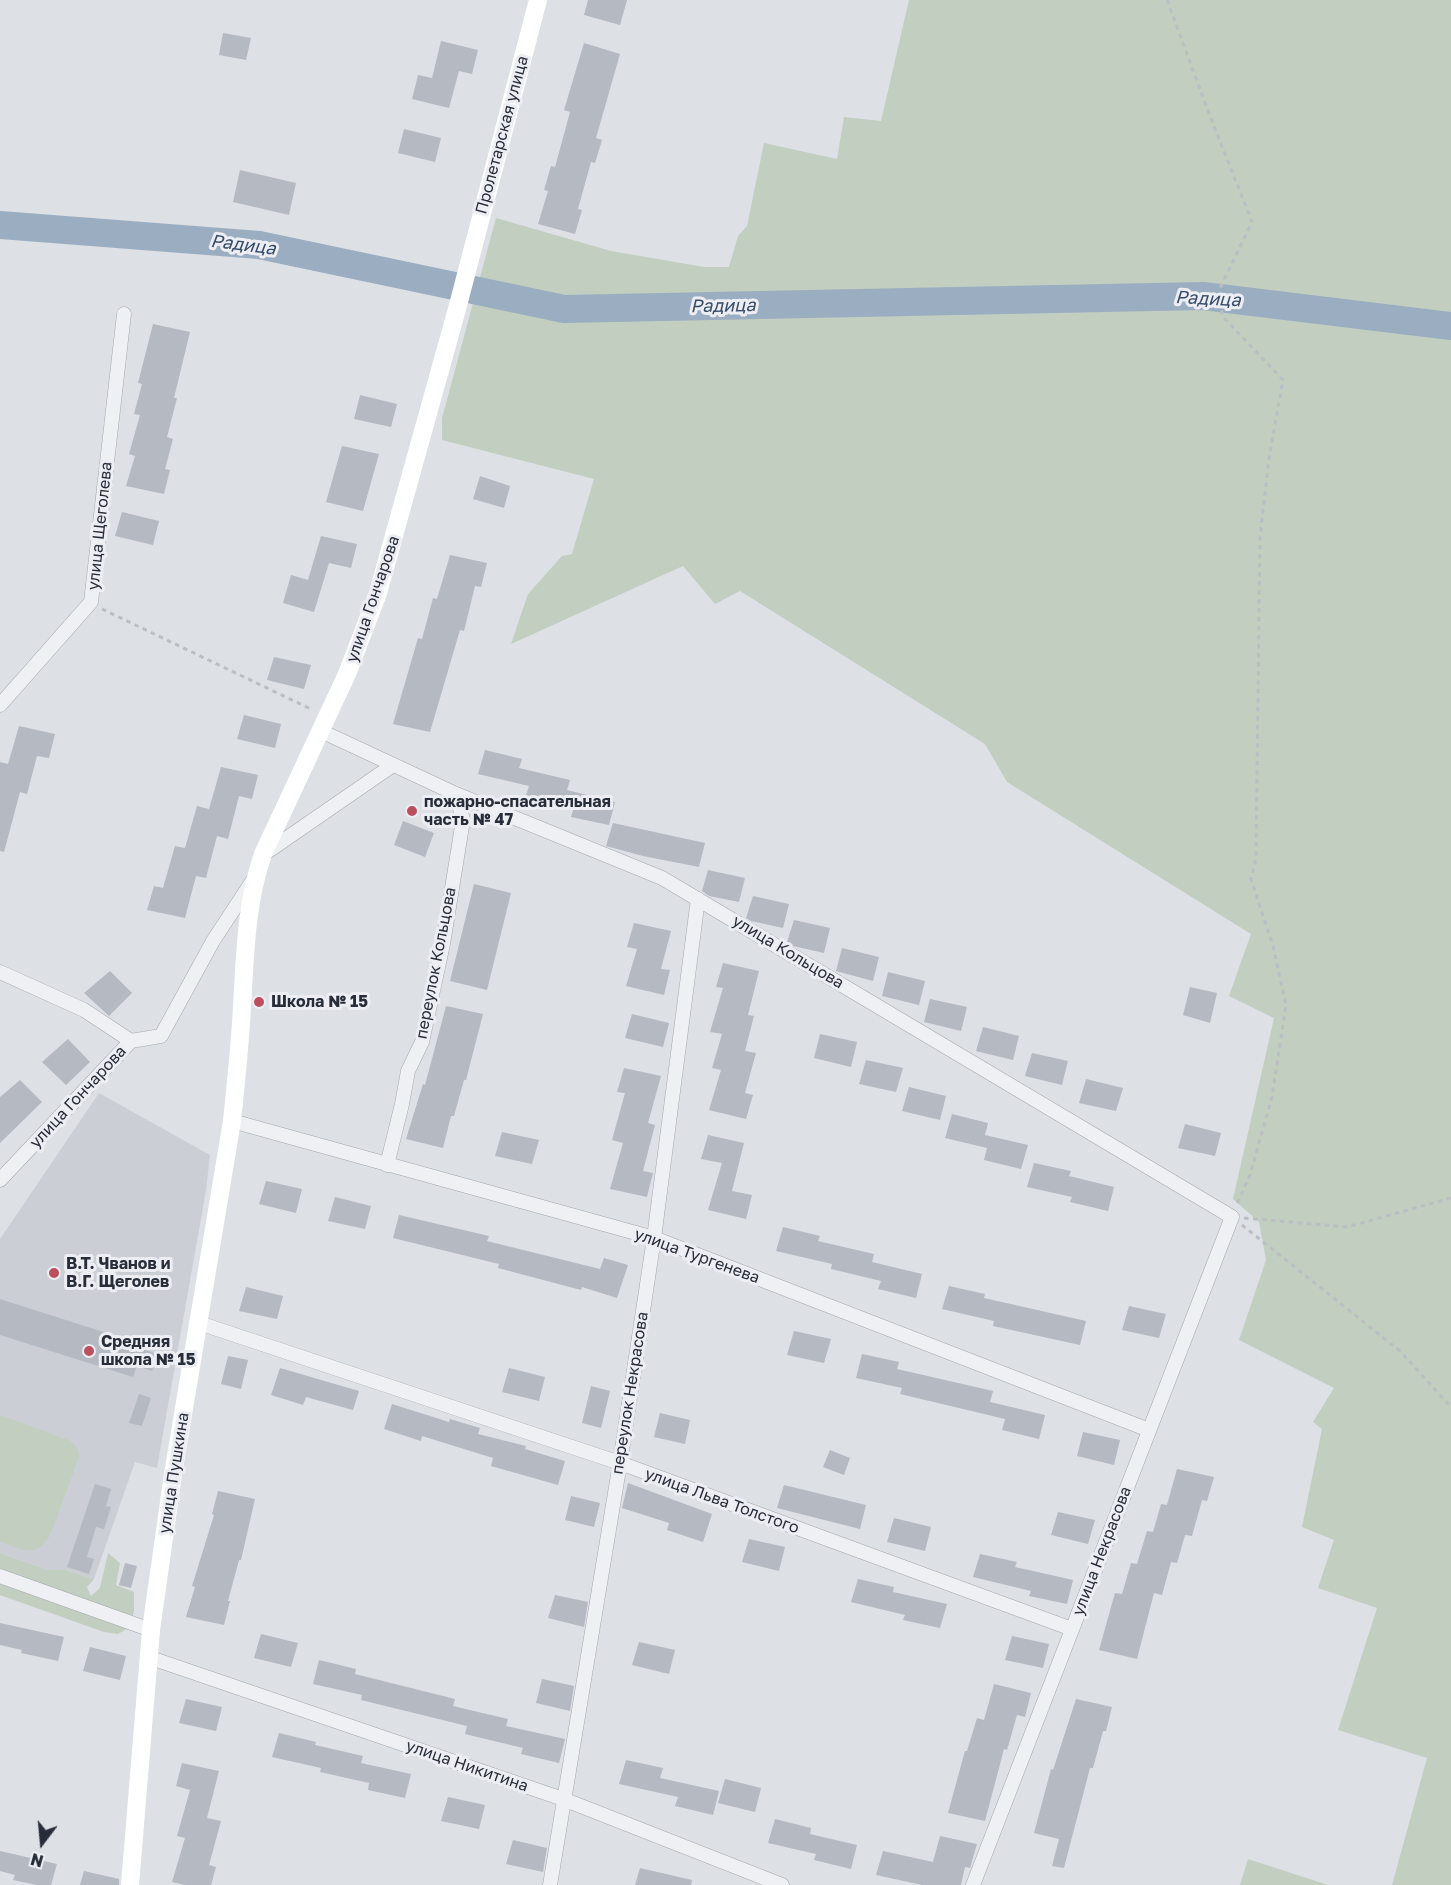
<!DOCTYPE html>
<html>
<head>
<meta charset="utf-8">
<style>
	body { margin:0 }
	#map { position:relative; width:1451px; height:1885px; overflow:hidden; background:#dde0e5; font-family:"Golos Text",sans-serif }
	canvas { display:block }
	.north { position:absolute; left:12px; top:1813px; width:60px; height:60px; -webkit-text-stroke:4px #eceef3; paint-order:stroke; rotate:196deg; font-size:16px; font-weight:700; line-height:24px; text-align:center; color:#282e39 }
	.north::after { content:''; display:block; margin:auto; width:21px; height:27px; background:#282e39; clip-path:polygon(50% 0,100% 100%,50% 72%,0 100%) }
</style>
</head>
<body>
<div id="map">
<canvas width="1451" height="1885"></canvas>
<div class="north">N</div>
</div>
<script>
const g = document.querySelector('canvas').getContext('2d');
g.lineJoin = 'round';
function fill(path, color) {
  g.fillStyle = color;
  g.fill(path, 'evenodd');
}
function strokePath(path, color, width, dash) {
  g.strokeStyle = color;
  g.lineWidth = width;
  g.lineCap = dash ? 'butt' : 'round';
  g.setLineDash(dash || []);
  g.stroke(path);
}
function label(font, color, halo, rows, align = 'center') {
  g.font = font + ' "Golos Text",sans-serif';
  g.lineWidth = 6;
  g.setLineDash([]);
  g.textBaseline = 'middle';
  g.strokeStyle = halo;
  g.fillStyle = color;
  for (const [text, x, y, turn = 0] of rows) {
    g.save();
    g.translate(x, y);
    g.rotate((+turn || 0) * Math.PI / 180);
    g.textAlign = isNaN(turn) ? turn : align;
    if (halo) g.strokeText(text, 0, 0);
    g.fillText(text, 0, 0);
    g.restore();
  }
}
const built = new Path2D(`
	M99,1093L210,1155L206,1190L157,1468L135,1462L94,1579L65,1570H48L0,1553V1239Z`);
const green = new Path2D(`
	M909,0H1451V1885H1392L1427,1758L1338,1730L1377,1608L1318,1588L1334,1540L1302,1527L1322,1429L1313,1422L1334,1388L1239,1340L1266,1260L1259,1222L1233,1199L1274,1018L1229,996L1251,934L1007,782L985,744L740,591L715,604L683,566L511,644L528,594L562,556L572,554L594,479L442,440V418L496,218L611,251L704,267H729L738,236L747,226L764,143L837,159L844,117L881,121Z
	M0,1415L71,1441L78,1450L79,1457L51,1533C37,1560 23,1550 0,1541Z
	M0,1553L48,1570H65L94,1579L87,1587L91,1596L100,1588L108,1553L120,1563L116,1585L134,1592V1611L130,1627L118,1634L104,1632L0,1595Z
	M1248,1859L1328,1885H1240Z`);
const river = new Path2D(`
	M0,225L259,245L564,309L1203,296L1451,326`);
const building = new Path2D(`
	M588,0H627L620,25L584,15Z
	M223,33L251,38L246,60L219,55Z
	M441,41L478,50L472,74L459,71L449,108L412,99L418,75L432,78Z
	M584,43L620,54L596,138L602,140L595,163L591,162L578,209L582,210L575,234L538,224L548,191L544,190L551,166L555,167L570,112L564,110Z
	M404,129L441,138L435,162L398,153Z
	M240,170L296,183L289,215L233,202Z
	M153,324L190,332L174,398H177L167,437L173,439L165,469L170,470L164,494L126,486L135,456L129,454L140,415L134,414L142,384L138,383Z
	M360,395L397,404L391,427L354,419Z
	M342,446L379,454L363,511L326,502Z
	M480,476L510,486L504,508L473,499Z
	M122,512L159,521L153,545L115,536Z
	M321,536L357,544L351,568L329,563L314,612L283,603L291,575L308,580Z
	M450,555L487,563L481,587L475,586L464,631L460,630L430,732L393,724L418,638L422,639L433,598L437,599Z
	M274,657L311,665L304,689L267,680Z
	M244,715L281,724L275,748L237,739Z
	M19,726L55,734L49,758L37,756L27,794L20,792L4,852L0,851V762L8,764Z
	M485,750L522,759L519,768L570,780L567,790L615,802L609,825L571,817L574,807L526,795L529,786L478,774Z
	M221,767L258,775L252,799L239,796L228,839L217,836L206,878L196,876L185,918L147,910L154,886L163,888L175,846L185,848L197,806L209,809Z
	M403,821L434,833L425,857L394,845Z
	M613,823L705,843L699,867L643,856L606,846Z
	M708,870L745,878L739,902L709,896L702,891Z
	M474,884L511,893L487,990L450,981Z
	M753,896L789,904L783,928L751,921L746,918Z
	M794,920L830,928L824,953L793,946L787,942Z
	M634,923L671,931L661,969L670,970L664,995L626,986L637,949L627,947Z
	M842,948L879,957L873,981L836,971Z
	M723,963L759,971L748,1015L754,1016L745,1051L756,1053L745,1093L753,1095L746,1119L709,1110L721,1070L712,1068L722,1034L710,1032L723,988L716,987Z
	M110,971L132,993L109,1016L84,993Z
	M888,972L925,981L919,1005L882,996Z
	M1190,987L1217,993L1210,1023L1183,1015Z
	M930,999L967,1007L961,1031L924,1022Z
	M446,1006L483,1014L466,1080H464L454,1116H451L443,1148L406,1139L423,1084L425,1085Z
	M632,1014L669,1023L663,1047L625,1038Z
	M983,1027L1019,1036L1013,1060L976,1051Z
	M820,1034L857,1042L851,1067L814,1058Z
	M68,1039L90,1062L66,1085L42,1062Z
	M1032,1053L1068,1061L1062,1085L1025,1076Z
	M866,1060L903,1068L896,1092L859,1084Z
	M624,1068L661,1076L648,1123L655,1125L643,1171L653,1173L647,1197L610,1189L623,1143L612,1140L625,1093L617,1092Z
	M1086,1079L1123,1088L1116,1111L1079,1103Z
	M20,1080L42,1102L0,1143V1097Z
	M909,1087L946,1096L940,1120L902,1111Z
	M952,1114L988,1123L985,1135L1028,1145L1021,1169L984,1160L987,1148L945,1138Z
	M1185,1124L1221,1133L1215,1156L1178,1148Z
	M502,1132L539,1140L532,1164L495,1156Z
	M708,1135L744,1143L732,1191L752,1195L746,1219L708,1210L722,1163L701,1159Z
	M1034,1163L1071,1171L1069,1176L1114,1187L1108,1211L1070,1202L1072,1197L1027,1187Z
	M266,1181L302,1189L296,1213L259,1204Z
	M335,1197L371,1206L365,1229L328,1221Z
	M399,1215L489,1236L487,1241L600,1269L604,1258L628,1265L617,1298L582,1287L581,1290L498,1268L499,1264L393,1238Z
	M783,1227L820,1236L818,1241L874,1254L872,1262L922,1274L916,1298L878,1289L881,1281L831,1269L832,1264L776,1251Z
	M949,1286L985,1294L984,1298L1086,1321L1080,1345L993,1326L994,1321L942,1309Z
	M246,1287L283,1296L277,1319L239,1311Z
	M0,1299L144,1345L142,1349L157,1354L152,1371L137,1366L133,1377L0,1335Z
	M1129,1306L1166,1314L1159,1338L1122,1330Z
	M794,1331L831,1339L824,1363L787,1355Z
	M862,1354L899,1362L897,1369L993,1391L990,1402L1045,1415L1039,1439L1002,1430L1005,1419L900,1394L902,1388L856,1378Z
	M228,1356L248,1360L241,1389L221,1384Z
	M280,1368L359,1391L353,1410L306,1397L303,1405L271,1395Z
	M509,1368L545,1377L539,1401L502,1392Z
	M591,1386L610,1391L601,1428L582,1423Z
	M139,1394L151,1398L142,1426L129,1423Z
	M392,1404L449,1422L450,1419L480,1428L478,1434L526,1446L525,1449L565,1461L558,1485L491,1466L493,1458L422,1436L421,1441L384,1429Z
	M660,1413L690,1420L685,1444L654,1437Z
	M1083,1432L1120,1440L1114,1465L1077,1456Z
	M830,1450L850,1458L844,1475L823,1467Z
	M1177,1469L1214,1477L1207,1501L1202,1500L1192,1536L1185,1535L1177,1563L1171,1562L1162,1595L1154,1593L1137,1659L1099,1650L1115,1593L1122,1594L1131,1563L1137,1564L1147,1531L1153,1532L1161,1504L1167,1505Z
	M628,1483L712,1514L703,1542L667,1530L669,1523L622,1508Z
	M95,1484L111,1489L106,1506L111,1507L104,1529L96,1527L87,1557L94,1559L89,1574L67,1567Z
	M784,1485L866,1505L860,1529L777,1508Z
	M218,1491L255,1499L241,1560H239L228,1601H230L224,1625L186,1617L195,1587L192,1586L214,1515L212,1514Z
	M571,1496L600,1503L594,1527L565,1520Z
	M1058,1512L1095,1520L1088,1544L1051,1535Z
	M894,1518L931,1527L925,1551L887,1542Z
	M749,1539L785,1547L779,1571L742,1562Z
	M980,1554L1017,1562L1015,1567L1073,1580L1067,1604L1029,1596L1031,1591L973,1577Z
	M125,1563L137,1566L131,1588L119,1585Z
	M858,1579L894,1587L893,1592L947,1604L940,1628L903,1620L905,1615L851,1602Z
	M555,1595L588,1602L584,1627L548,1618Z
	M0,1623L64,1637L58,1661L21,1653L22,1650L0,1645Z
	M261,1634L298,1643L291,1667L254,1658Z
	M1012,1636L1049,1644L1043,1668L1005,1660Z
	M639,1642L675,1650L669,1674L632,1665Z
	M90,1647L126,1656L120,1680L83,1671Z
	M319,1660L356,1669L355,1674L455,1699L453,1706L508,1719L506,1726L565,1739L559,1763L521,1754L523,1748L465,1734L467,1726L361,1700L362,1695L313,1684Z
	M542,1679L574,1686L570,1711L536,1703Z
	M994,1684L1031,1693L1025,1717L1017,1715L1007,1750L1004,1749L985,1821L948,1813L965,1751H967L977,1718L984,1720Z
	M186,1699L222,1707L216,1731L179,1723Z
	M1076,1699L1112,1707L1106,1731H1103L1093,1768H1090L1064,1868L1052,1866L1059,1839L1034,1833L1051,1769L1053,1770Z
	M279,1733L316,1742L315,1745L363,1756L361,1763L411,1774L405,1798L368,1790L369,1783L320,1772L321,1768L272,1757Z
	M626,1760L663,1768L660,1778L719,1791L713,1815L675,1806L678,1797L619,1784Z
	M182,1763L219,1771L207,1818L221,1821L209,1865L216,1867L211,1885H185L172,1882L185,1838L177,1836L190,1790L176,1786Z
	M725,1779L761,1788L755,1812L718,1803Z
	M448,1797L485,1805L479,1829L441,1821Z
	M775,1819L811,1828L810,1834L857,1845L851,1869L814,1860L816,1854L768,1843Z
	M940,1836L977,1844L970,1868L965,1867L961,1885H922L876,1875L883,1851L933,1862Z
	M513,1840L547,1848L543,1872L506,1864Z
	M0,1851L57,1864L51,1885H37L13,1880L15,1875L0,1871Z
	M640,1868L692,1880L691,1885H635Z
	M84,1871L119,1879V1885H80Z`);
const path = new Path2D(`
	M1167,0L1208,111L1252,222L1221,286L1222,316L1283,380L1269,458L1260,537L1256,858L1251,879L1273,946L1286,1005L1272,1097L1250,1175L1237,1204
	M102,609L313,710
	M1244,1218L1347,1227L1451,1198
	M1242,1225L1400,1351L1451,1407`);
const street = new Path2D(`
	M0,705L91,602L124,314
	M321,731L456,794L662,878L1232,1217L973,1885
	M264,854L393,765
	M0,972L84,1010L131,1041
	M232,1121L654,1238L1149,1430
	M387,1165L402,1104L408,1071L422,1042L443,944L463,820L456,794
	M0,1180L131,1041L161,1036L213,941L253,880
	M199,1323L620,1463L1072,1629
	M0,1576L151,1630
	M148,1657L563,1799L782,1885
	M550,1885L620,1463L654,1238L698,899`);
const secondary = new Path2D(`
	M130,1885L151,1630L173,1474L232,1121C236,1083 240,1045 242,1007C245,956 246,902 263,854L347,674L378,593L457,309L538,0`);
const markers = [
	[412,811,6,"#bc4f5d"],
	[259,1002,6,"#bc4f5d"],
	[54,1273,6,"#bc4f5d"],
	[89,1351,6,"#bc4f5d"]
];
const streetNames = [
	["Пролетарская улица",502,135,-75],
	["улица Щеголева",100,526,-84],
	["улица Гончарова",373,599,-71],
	["улица Кольцова",788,952,31],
	["переулок Кольцова",436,963,-79],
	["улица Гончарова",78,1097,-47],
	["улица Тургенева",697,1256,20],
	["переулок Некрасова",630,1393,-81],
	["улица Пушкина",174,1473,-81],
	["улица Льва Толстого",722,1501,20],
	["улица Некрасова",1102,1551,-69],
	["улица Никитина",467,1766,19]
];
const poiNames = [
	["пожарно-спасательная",424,802],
	["часть № 47",424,820],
	["Школа № 15",271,1002],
	["В.Т. Чванов и",66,1264],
	["В.Г. Щеголев",66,1282],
	["Средняя",101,1342],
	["школа № 15",101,1360]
];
const waterNames = [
	["Радица",243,245,7],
	["Радица",1208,299,3],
	["Радица",723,306,-1]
];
fill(built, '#cbcfd5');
fill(green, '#c2cebf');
strokePath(river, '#9badc1', 28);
fill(building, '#b5b9c1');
strokePath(street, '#a3a7ae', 15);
strokePath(path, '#bbbec3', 3, [4.5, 4.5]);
strokePath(street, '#eff0f4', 14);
strokePath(secondary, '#fff', 18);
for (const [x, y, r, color] of markers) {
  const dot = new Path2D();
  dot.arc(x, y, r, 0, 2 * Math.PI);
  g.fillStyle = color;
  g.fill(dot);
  strokePath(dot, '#eceef3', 2);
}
label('16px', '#282e39', '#eceef3', streetNames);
label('bold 16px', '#282e39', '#eceef3', poiNames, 'left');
label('italic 18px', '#374c68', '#eceef3', waterNames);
</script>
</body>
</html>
